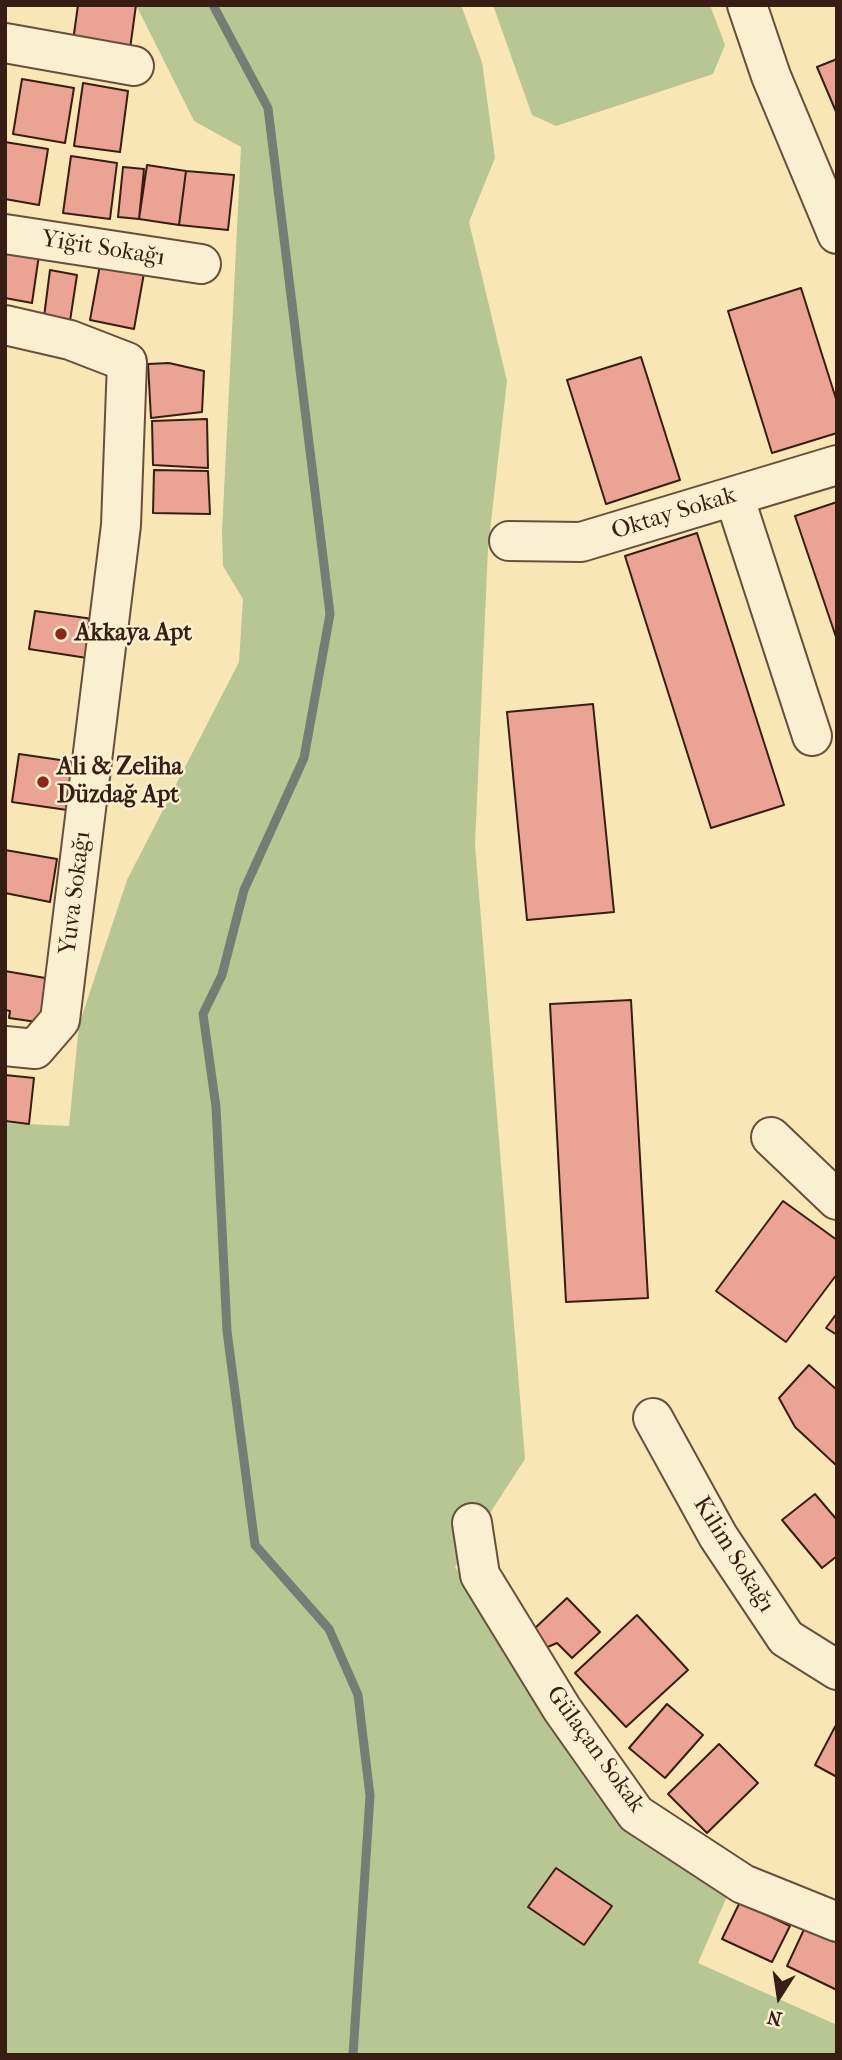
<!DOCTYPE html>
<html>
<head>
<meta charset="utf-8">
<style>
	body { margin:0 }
	#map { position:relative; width:842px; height:2060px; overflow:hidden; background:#f8e6b6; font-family:"IM FELL French Canon",serif }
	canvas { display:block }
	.frame { position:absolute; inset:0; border:7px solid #371d12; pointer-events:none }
	.north { position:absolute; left:744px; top:1962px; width:70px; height:70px; -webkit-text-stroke:5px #faefd0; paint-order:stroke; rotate:192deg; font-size:19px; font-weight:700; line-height:28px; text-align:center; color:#371d12 }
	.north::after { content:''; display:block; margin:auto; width:24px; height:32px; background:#371d12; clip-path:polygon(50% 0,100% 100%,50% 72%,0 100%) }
</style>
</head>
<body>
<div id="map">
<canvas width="842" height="2060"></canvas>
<div class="frame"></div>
<div class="north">N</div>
</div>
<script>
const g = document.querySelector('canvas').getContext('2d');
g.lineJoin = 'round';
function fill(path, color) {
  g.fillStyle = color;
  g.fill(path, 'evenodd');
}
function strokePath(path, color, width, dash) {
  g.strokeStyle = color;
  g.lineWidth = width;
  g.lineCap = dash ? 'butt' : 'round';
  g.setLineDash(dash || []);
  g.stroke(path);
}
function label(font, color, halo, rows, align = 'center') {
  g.font = font + ' "IM FELL French Canon",serif';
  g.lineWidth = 5;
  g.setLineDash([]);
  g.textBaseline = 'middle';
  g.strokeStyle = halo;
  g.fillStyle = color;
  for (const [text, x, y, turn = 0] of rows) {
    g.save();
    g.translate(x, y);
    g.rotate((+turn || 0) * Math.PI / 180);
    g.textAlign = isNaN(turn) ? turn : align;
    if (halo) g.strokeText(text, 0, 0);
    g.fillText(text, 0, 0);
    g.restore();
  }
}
const green = new Path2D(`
	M136,5H461L482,62L495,158L469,222L507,381L488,548L475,845L525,1459L455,1567L624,1817L734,1880L698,1963L837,2025V2055H5V1123L69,1126L79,1025L127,880L239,662L243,599L223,566L222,532L241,147L194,121Z
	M493,5H710L725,45L713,74L556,126L532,115Z`);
const stream = new Path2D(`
	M213,5L268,108L330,614L304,758L244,890L222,975L203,1014L216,1107L227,1331L255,1545L329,1629L358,1695L370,1796L353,2055`);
const building = new Path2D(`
	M78,5H136L130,49L73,41Z
	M837,59V114L817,67Z
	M22,79L74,88L65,143L13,134Z
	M83,83L128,91L120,152L74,146Z
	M5,142L48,149L39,205L5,199Z
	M71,156L117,163L110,219L63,213Z
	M147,165L186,171L179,225L139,219Z
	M123,167L144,169L139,219L118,217Z
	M186,171L234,175L228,230L179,225Z
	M5,250L39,255L32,303L5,298Z
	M100,265L144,273L134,329L90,320Z
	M50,270L77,275L70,321L44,317Z
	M801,288L837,402V433L772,453L728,311Z
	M641,357L680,480L606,504L567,380Z
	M169,363L204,371L202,412L151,418L148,364Z
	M207,419L208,468L153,465L152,421Z
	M154,470L208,471L210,514L153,513Z
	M837,502V640L795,516Z
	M697,533L784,805L711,828L625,556Z
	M35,611L93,619L87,658L29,649Z
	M593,704L614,912L527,920L507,712Z
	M19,754L74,762L67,810L12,802Z
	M5,850L57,859L50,902L5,893Z
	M5,971L51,979L44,1023L9,1018L10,1011L5,1010Z
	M631,1000L648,1298L566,1302L550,1004Z
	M5,1075L34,1078L29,1124L5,1121Z
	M783,1201L837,1240V1274L786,1342L716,1291Z
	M837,1313V1335L826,1328Z
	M809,1365L837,1390V1466L795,1427L779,1398Z
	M815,1494L837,1520V1556L822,1568L782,1520Z
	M567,1598L600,1632L572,1658L557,1643L543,1649L534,1629Z
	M637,1615L688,1670L626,1727L575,1673Z
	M667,1704L703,1735L665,1778L629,1748Z
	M837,1723V1777L815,1765Z
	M719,1744L758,1783L707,1833L668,1794Z
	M556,1868L612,1906L584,1945L528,1907Z
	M740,1902L790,1926L772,1962L722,1939Z
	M807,1923L837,1938V1990L787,1966Z`);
const minor = new Path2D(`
	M747,5L771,76L837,234
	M5,43L134,66
	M5,234L201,264
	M5,325L70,340L127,362L121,525L60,1020L35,1049L5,1046
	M734,496L812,736
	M509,541L581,542L837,465
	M771,1137L837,1200
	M653,1418L718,1536L786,1638L837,1670
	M472,1523L480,1575L562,1709L636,1814L743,1884L837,1922`);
const markers = [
	[61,634,7,"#8f2418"],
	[43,782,7,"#8f2418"]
];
const streetNames = [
	["Yiğit Sokağı",103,249,9],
	["Oktay Sokak",674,514,-17],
	["Yuva Sokağı",76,893,-83],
	["Kilim Sokağı",733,1555,58],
	["Gülaçan Sokak",595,1750,54]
];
const poiNames = [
	["Akkaya Apt",75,634],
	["Ali & Zeliha",57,768],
	["Düzdağ Apt",57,796]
];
fill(green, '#b7c693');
strokePath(stream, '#767d75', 9);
fill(building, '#eba493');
strokePath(building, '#371d12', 2);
strokePath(minor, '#674f3b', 42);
strokePath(minor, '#faefd0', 38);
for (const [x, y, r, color] of markers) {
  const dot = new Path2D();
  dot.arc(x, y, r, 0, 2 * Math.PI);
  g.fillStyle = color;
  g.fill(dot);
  strokePath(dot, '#faefd0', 2.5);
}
label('24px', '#371d12', '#faefd0', streetNames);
label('bold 24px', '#371d12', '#faefd0', poiNames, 'left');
</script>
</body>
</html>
